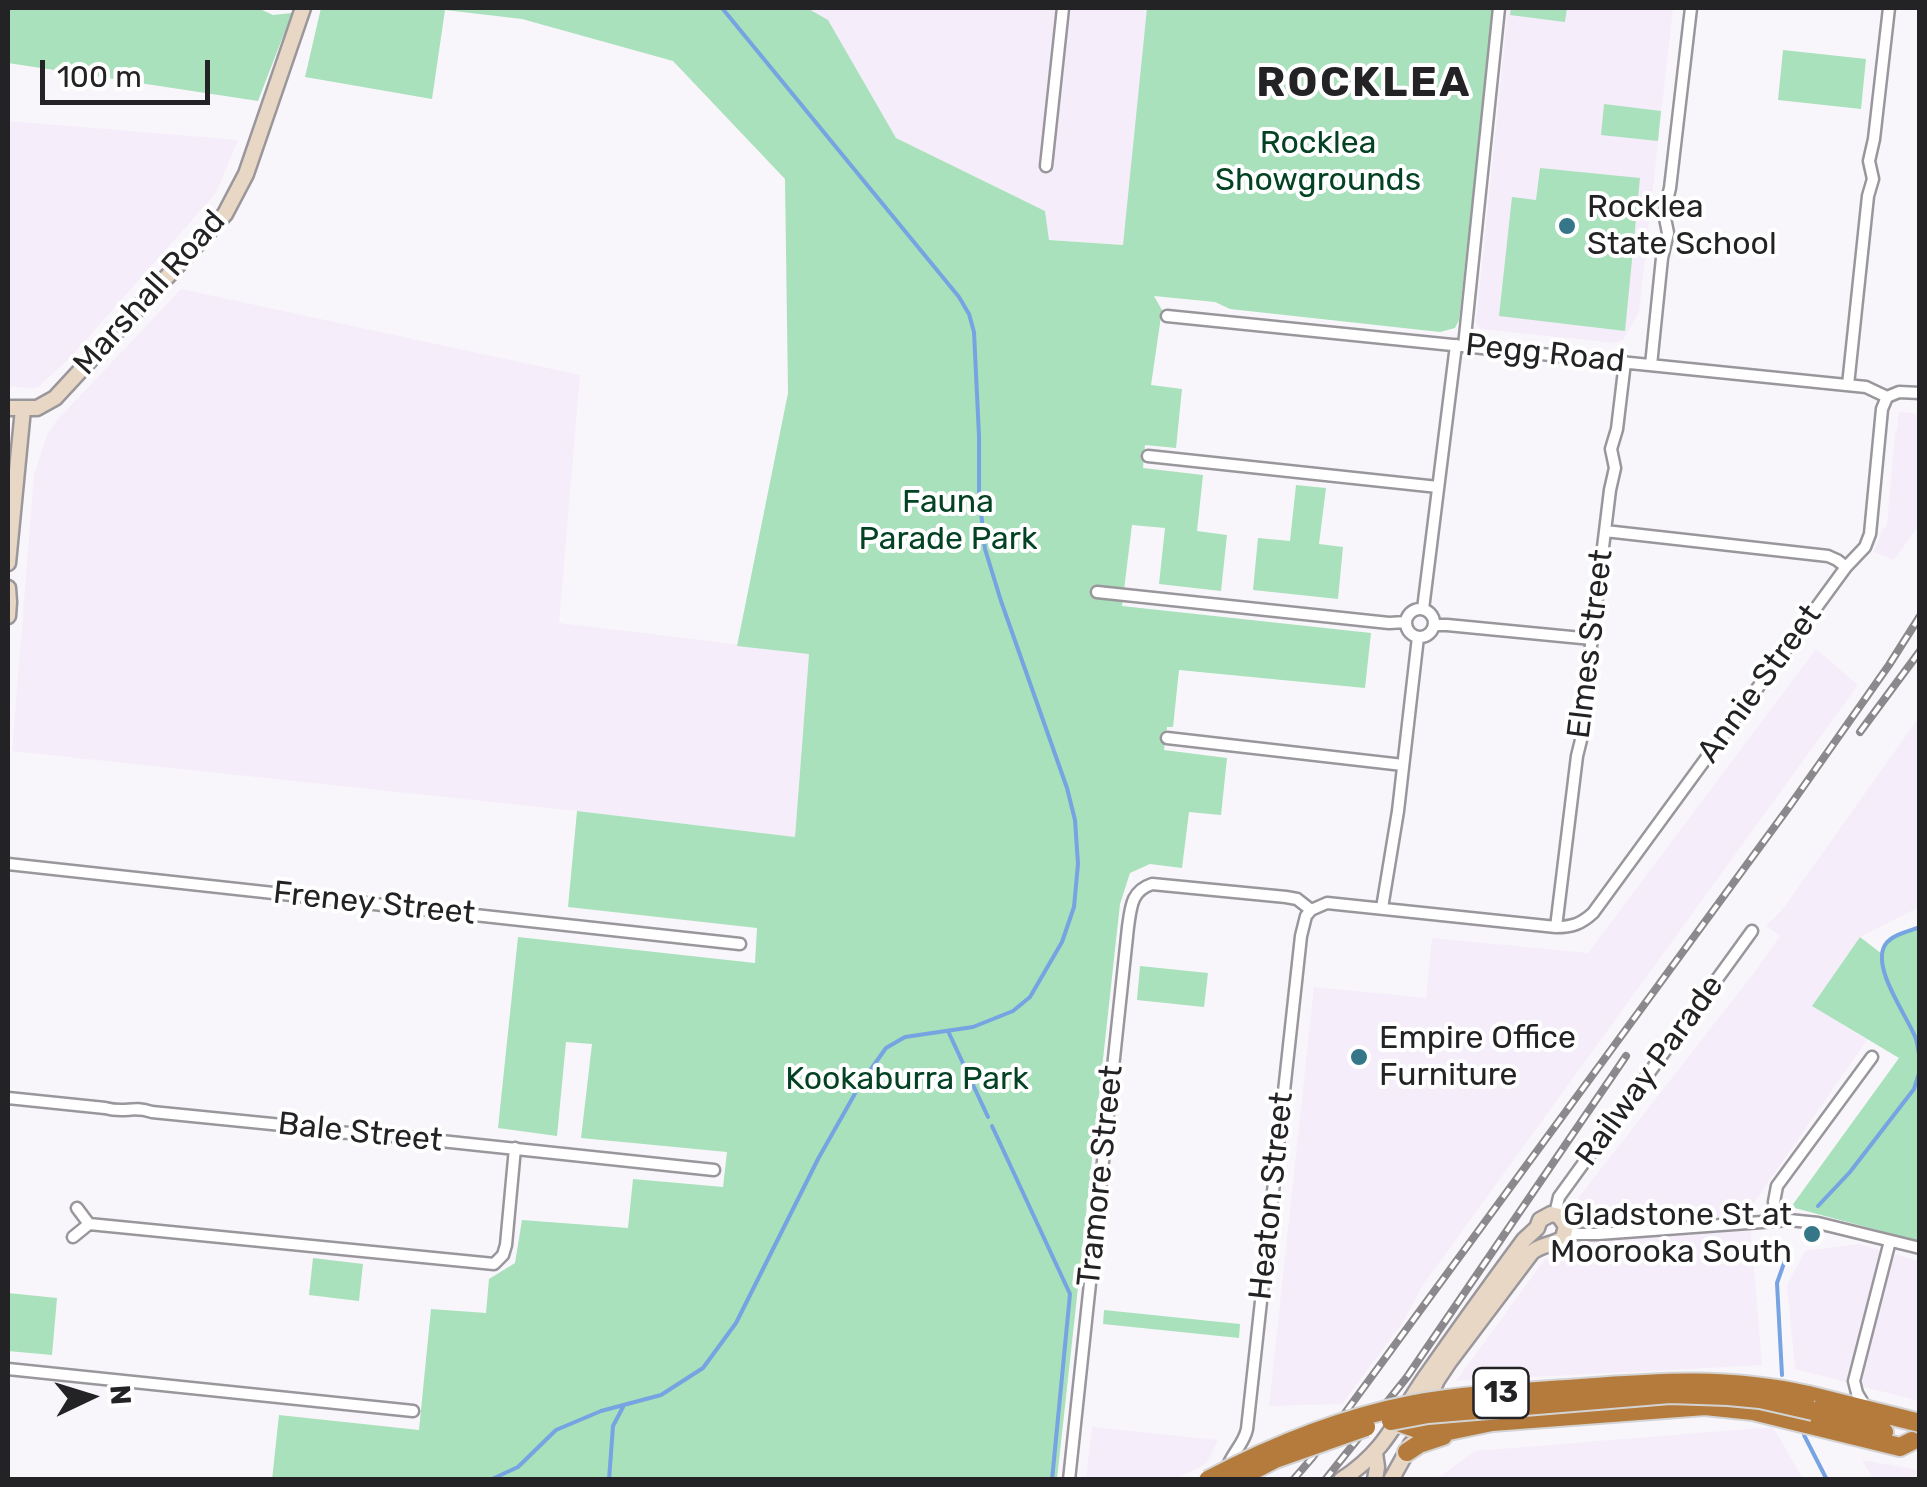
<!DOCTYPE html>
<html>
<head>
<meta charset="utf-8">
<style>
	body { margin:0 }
	#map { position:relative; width:1927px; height:1487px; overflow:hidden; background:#f9f6fb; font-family:Rubik,sans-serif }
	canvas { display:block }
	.frame { position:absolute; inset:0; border:10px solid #232224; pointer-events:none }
	.north { position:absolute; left:40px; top:1347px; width:100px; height:100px; -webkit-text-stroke:8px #fff; paint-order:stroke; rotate:86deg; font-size:28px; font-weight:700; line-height:40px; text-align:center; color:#232224 }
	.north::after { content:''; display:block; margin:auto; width:35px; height:45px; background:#232224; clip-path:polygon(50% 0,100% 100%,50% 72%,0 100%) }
	.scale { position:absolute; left:40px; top:60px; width:170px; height:45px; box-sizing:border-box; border:5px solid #232224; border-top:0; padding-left:12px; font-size:30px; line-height:35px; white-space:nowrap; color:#232224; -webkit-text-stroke:8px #fff; paint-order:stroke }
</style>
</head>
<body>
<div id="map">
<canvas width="1927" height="1487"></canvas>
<div class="frame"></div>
<div class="north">N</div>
<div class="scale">100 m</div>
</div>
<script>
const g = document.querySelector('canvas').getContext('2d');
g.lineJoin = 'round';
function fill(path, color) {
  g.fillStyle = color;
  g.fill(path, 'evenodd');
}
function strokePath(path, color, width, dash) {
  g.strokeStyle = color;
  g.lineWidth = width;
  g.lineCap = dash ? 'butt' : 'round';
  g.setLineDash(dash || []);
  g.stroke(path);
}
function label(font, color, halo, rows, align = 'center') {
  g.font = font + ' Rubik,sans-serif';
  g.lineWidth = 8;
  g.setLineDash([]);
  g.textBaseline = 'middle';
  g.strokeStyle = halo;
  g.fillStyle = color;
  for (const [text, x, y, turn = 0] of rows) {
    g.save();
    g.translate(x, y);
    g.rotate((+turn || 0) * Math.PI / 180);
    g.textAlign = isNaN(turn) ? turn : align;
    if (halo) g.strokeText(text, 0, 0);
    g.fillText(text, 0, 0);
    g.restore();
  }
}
const built = new Path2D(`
	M807,8H1147L1124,245L1049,240L1045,211L896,138L828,21Z
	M1508,8H1673L1639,312L1623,340L1616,343L1480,329L1476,323Z
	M8,121L238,140L216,193L69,359L38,387L31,388L8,386Z
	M181,289L580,375L559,623L809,653L795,837L577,811L12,751L34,475L47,435L57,420Z
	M1899,412L1919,414L1920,524L1894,560L1874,552L1882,530L1887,525L1895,432L1897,430Z
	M1816,649L1858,685L1423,1285L1403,1322L1342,1404L1269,1406L1314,987L1426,998L1432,938L1588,953Z
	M1917,720L1919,721V907L1860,937L1812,1005L1867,1040L1749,1210L1762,1365L1456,1381L1545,1259L1586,1257L1584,1215L1572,1206L1756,970L1780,936L1766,926L1782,910Z
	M1858,1244L1919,1261V1401L1795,1369L1787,1285L1805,1251Z
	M1092,1427L1218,1440L1207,1463L1176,1479H1086Z
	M1773,1427L1803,1479H1436L1475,1451Z
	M1862,1460L1919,1470V1479H1873Z`);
const green = new Path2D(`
	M8,8H258L273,15L292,13L258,101L8,63Z
	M321,8H807L828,20L896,138L1045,211L1049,240L1123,245L1147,8H1493L1459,320L1455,328L1440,332L1230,309L1215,302L1154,296L1162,310L1151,385L1182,389L1176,448L1145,445L1143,468L1203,475L1197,531L1227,535L1221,591L1159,584L1165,528L1132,525L1122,606L1371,633L1365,688L1179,670L1173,727H1167L1164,750L1227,758L1221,815L1189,812L1182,868L1150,864L1130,873L1120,904L1057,1479L272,1480L279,1415L419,1430L431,1309L486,1313L489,1279L515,1263L522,1220L628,1228L633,1179L723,1187L727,1152L581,1138L592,1044L566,1042L557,1136L498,1128L518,937L755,963L757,928L568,907L577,811L795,837L809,654L737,646L788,393L785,179L673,61L522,19L445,10L432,99L305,77Z
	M1511,8H1567L1565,22L1510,15Z
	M1783,50L1866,59L1861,109L1778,100Z
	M1604,104L1661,111L1658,141L1601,135Z
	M1540,168L1640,178L1625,331L1499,316L1512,197L1536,200Z
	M1296,485L1326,488L1319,544L1343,547L1338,599L1253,590L1258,538L1290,541Z
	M1919,927V1241L1791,1207L1899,1058L1812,1006L1860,937L1882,954C1888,937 1903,933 1919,927Z
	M1140,966L1208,973L1204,1007L1137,1000Z
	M313,1258L363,1264L359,1301L309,1295Z
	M8,1293L57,1298L52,1355L8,1351Z
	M1104,1310L1240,1324L1239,1338L1103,1324Z`);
const stream = new Path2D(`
	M1920,927C1909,931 1891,935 1885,945C1871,968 1908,1017 1916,1039C1918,1046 1919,1055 1920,1062
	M948,1031L988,1117
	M992,1126L1070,1294L1052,1480
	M1818,1206L1850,1172L1914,1089L1920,1070
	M1782,1375L1777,1283L1789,1249
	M1804,1435L1827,1480
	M490,1480L518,1467L556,1430L601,1411L661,1395L703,1368L736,1323L818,1159L861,1083L886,1048L905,1037L973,1027L1013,1011L1030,997L1062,942L1074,907L1078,864L1075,820L1067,788L1001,601L985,549L979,494V436L974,332L969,314L959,297L722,8
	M609,1480L613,1426L623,1407`);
const street = new Path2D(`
	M1046,166L1063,8
	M1167,316L1866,387L1887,397
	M1464,346L1499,8
	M1651,365L1662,258L1668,233L1664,213L1670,188L1691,8
	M1848,385L1868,196L1873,179L1869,161L1874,139L1889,8
	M1887,397L1899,392L1920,393
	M1148,456L1438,487
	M1605,531L1828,556L1837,560L1846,567
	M1097,592L1389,623L1406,622
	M1406 623a14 14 0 1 1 28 0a14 14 0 1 1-28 0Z
	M1423,609L1456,345
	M1434,625H1447L1592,639
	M1167,738L1403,765
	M8,864L740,944
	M1382,908L1398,811L1418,637
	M1556,927L1577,756L1583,732L1579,713L1585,695L1610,490L1615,468L1611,449L1617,429L1625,362
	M8,1098L105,1108C127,1114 131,1105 152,1112L332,1130C351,1137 354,1128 375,1134L714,1170
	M1555,1214L1559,1197L1752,931
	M1776,1220L1774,1202L1777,1186L1872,1057
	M89,1224L494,1264L503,1255L506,1245L515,1148
	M1565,1234H1598L1789,1220L1818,1223L1920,1248
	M73,1237L89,1224L77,1208
	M8,1369L413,1411
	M1866,1408L1857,1393L1854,1381L1890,1241
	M1227,1468C1232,1453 1244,1444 1247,1429L1301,936L1306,916L1311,910
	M1069,1480L1128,927C1131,907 1131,891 1152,884L1286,897L1297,899L1311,910L1327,903L1556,927C1572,927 1581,924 1593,913L1846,567L1865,547L1870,534L1882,409L1887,397`);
const secondary = new Path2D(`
	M8,408H37L55,398L225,214L246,174L303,8
	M8,563L23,409
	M8,588L9,602L8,616
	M1341,1480C1386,1451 1396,1420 1424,1379C1457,1332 1490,1286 1524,1240L1537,1228L1540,1220L1551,1214L1559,1216L1566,1226L1563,1238C1554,1245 1542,1244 1532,1252L1449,1362L1437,1380L1426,1405
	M1375,1480L1377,1467L1375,1453
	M1391,1480L1411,1444`);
const highway = new Path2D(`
	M1808,1395L1920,1423
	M1813,1411L1884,1432
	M1398,1422L1423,1431L1439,1433L1492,1422L1705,1406L1753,1411L1900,1447L1912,1441
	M1407,1452L1419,1444L1443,1436`);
const rail = new Path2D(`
	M1860,732L1920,651
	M1293,1480L1312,1458L1789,807L1889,665L1920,616
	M1325,1480L1407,1377L1626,1056`);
const highwayBridge = new Path2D(`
	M1391,1421L1428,1414L1670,1394L1728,1396L1760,1399L1813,1411
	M1208,1480C1274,1445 1341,1418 1414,1404C1469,1394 1525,1392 1581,1388C1659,1382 1730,1377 1808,1395
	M1235,1480L1275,1459L1366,1427`);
const markers = [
	[1567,226,10,"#357789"],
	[1359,1057,10,"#357789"],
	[1812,1234,10,"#357789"]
];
const shields = [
	[1501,1393,55]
];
const shieldNames = [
	["13",1501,1393]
];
const parkNames = [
	["Rocklea",1318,144],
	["Showgrounds",1318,181],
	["Fauna",948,503],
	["Parade Park",948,540],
	["Kookaburra Park",907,1080]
];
const poiNames = [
	["Rocklea",1587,208],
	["State School",1587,245],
	["Empire Office",1379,1039],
	["Furniture",1379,1076],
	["Gladstone St at",1792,1216,"right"],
	["Moorooka South",1792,1253,"right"]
];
const streetNames = [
	["Marshall Road",150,293,-48],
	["Pegg Road",1545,354,6],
	["Elmes Street",1591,644,-83],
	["Annie Street",1760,684,-54],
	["Freney Street",374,904,6],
	["Railway Parade",1650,1071,-54],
	["Bale Street",360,1133,6],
	["Tramore Street",1101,1176,-84],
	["Heaton Street",1272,1196,-84]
];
const districtNames = [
	["ROCKLEA",1364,84]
];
fill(built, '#f5edfa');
fill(green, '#a8e1bb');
strokePath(stream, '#76a3e2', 4);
strokePath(street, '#9a979c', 15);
strokePath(secondary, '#9a979c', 19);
strokePath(highway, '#d3d3d3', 22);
strokePath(street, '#fff', 10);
strokePath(secondary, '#e8d7c4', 14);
strokePath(highway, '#b47b3c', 18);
strokePath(rail, '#8b898c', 8);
strokePath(rail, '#fff', 4, [11]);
strokePath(highwayBridge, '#d3d3d3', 22, []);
strokePath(highwayBridge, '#b47b3c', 18);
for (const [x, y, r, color] of markers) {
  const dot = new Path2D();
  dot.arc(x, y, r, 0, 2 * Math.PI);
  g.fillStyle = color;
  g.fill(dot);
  strokePath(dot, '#fff', 4);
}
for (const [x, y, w] of shields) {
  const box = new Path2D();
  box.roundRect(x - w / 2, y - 25, w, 50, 8);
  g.fillStyle = '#fff';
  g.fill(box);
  strokePath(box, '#232224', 2.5);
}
label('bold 30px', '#232224', null, shieldNames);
label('32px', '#034223', '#fff', parkNames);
label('32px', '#232224', '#fff', poiNames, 'left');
label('32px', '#232224', '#fff', streetNames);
g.letterSpacing = '2.5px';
label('bold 42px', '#232224', '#fff', districtNames);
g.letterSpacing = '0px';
</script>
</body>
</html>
